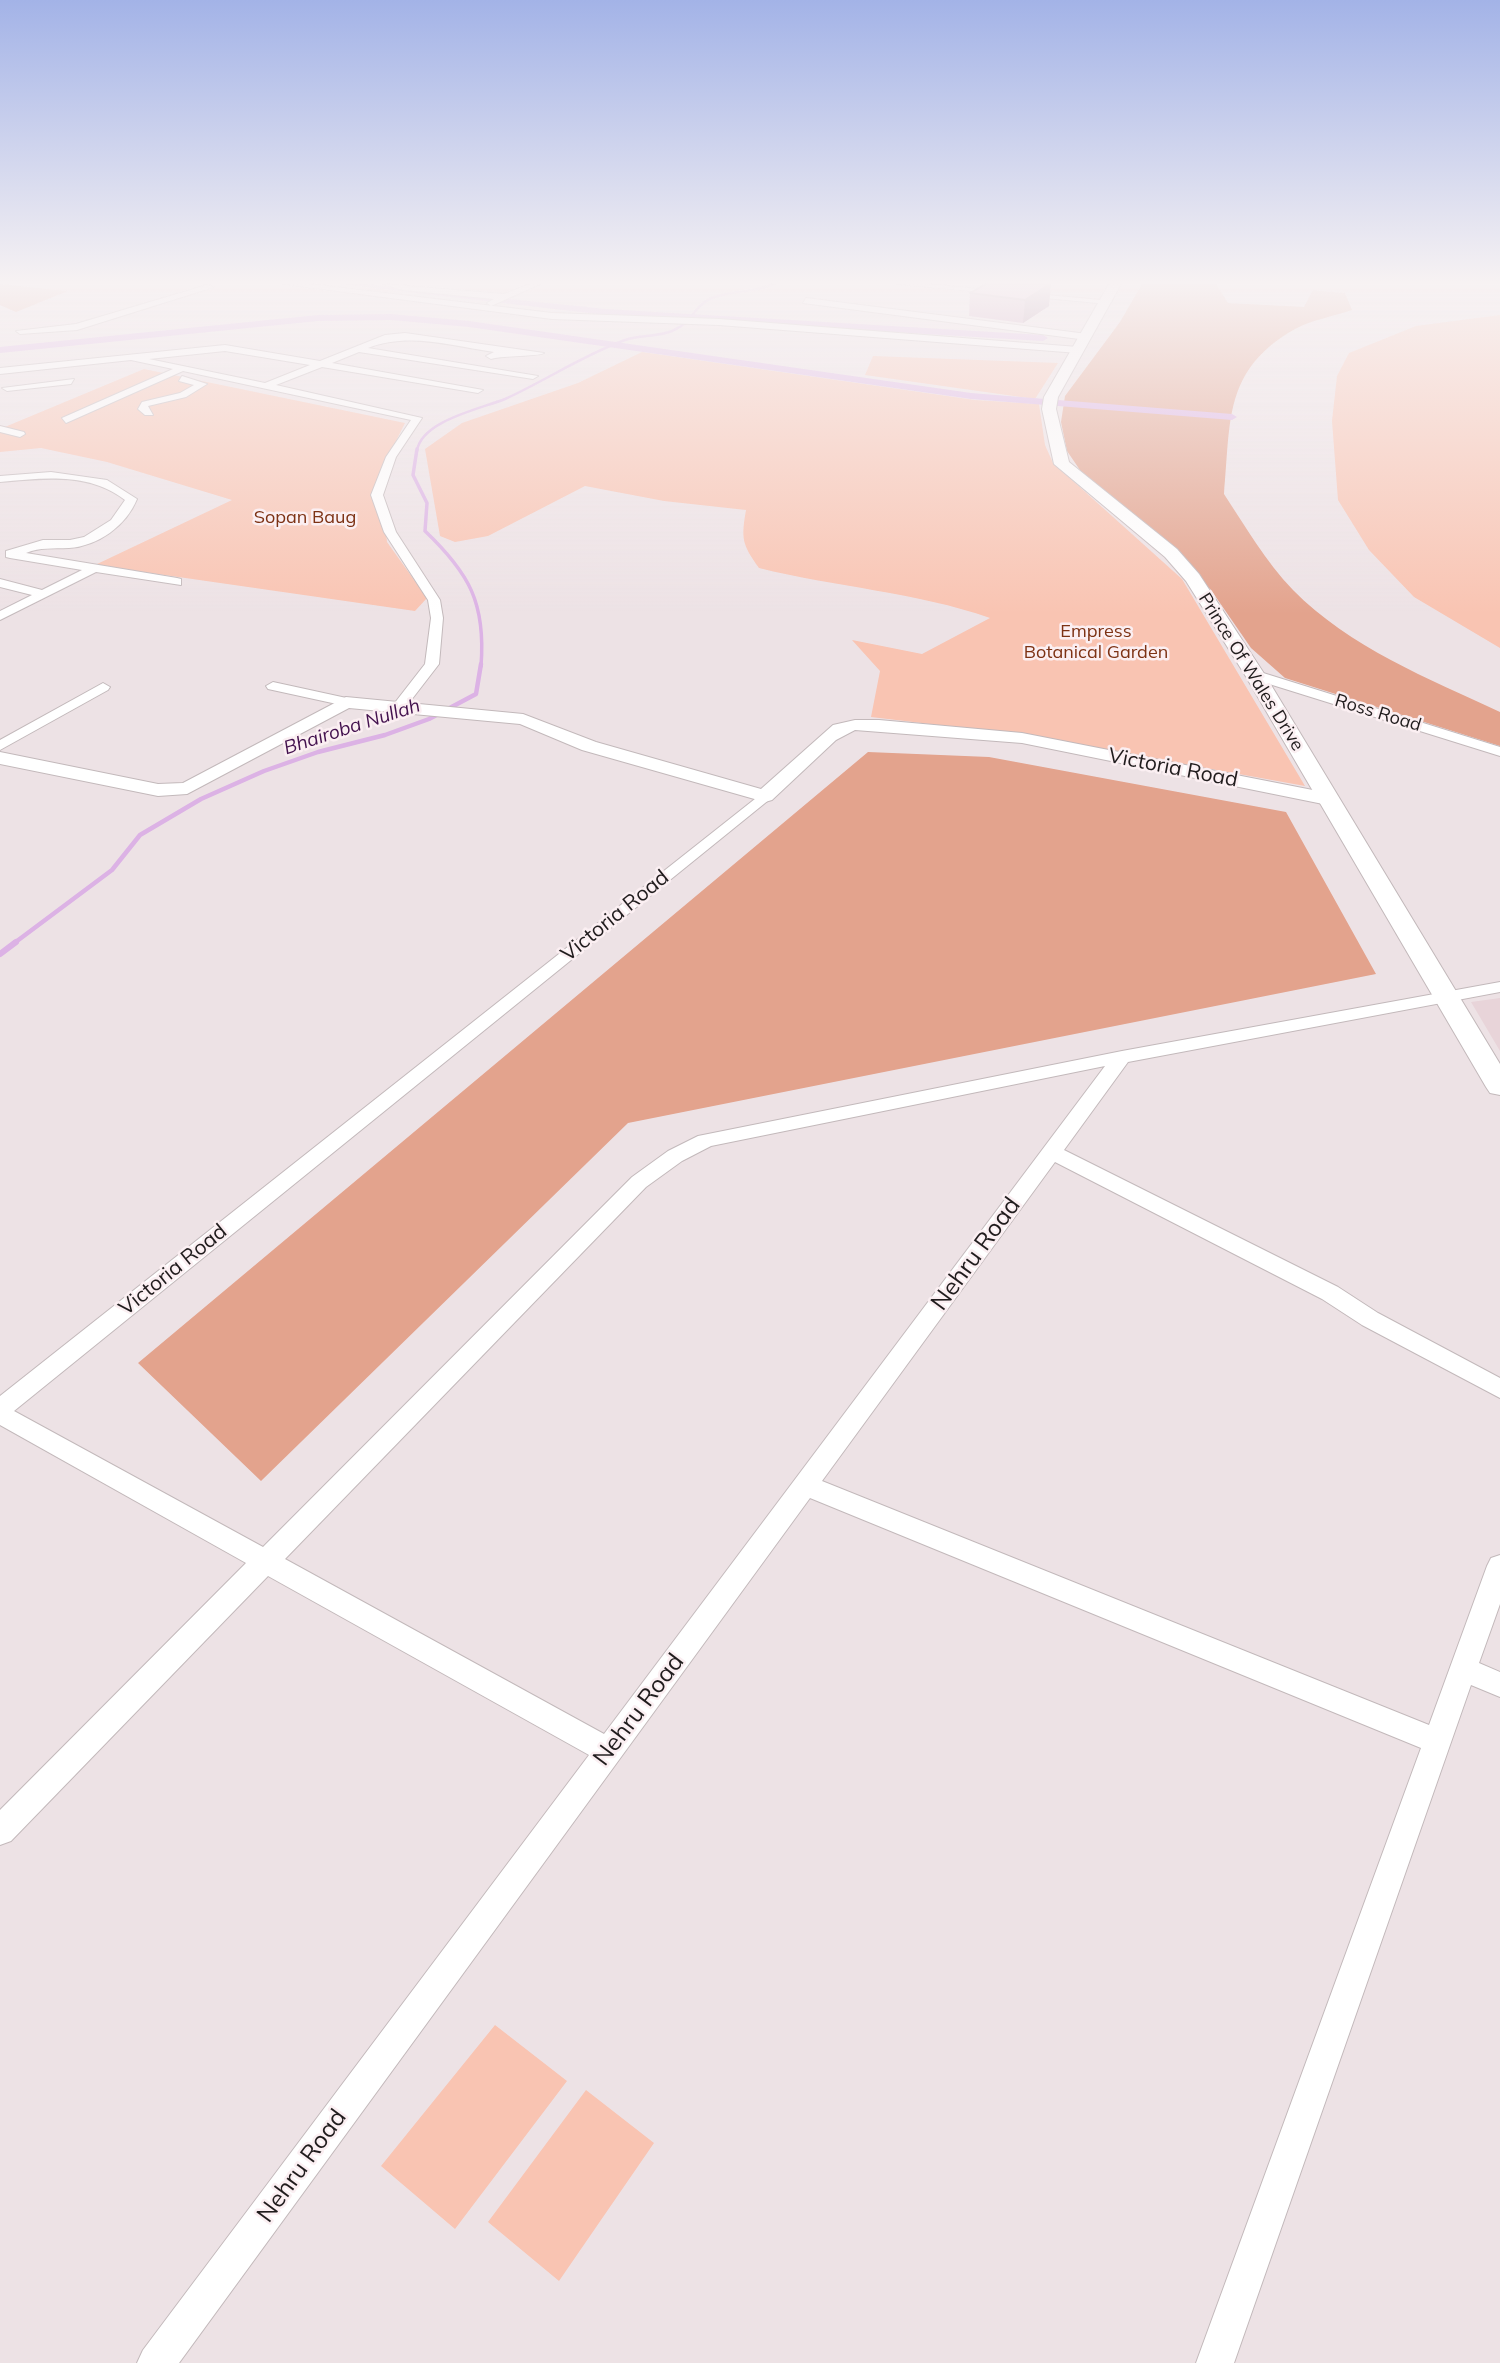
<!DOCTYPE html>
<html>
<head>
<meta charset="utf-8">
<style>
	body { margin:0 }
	canvas { display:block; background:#ede2e5 }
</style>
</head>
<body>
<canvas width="1500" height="2363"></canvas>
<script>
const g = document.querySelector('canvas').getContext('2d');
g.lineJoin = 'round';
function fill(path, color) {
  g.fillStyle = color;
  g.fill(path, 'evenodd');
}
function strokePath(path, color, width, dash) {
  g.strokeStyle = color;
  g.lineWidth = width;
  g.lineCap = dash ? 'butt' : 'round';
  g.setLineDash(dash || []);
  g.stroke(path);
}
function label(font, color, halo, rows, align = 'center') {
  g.font = font + ' Mulish,sans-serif';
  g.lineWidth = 5;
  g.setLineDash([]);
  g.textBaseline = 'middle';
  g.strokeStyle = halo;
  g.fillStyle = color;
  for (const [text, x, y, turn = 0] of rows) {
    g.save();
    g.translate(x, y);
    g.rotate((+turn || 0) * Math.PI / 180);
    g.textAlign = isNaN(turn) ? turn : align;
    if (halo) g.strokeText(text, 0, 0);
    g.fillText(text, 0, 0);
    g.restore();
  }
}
const built = new Path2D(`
	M1500,998V1051L1471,1002Z`);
const green = new Path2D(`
	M1500,315V648L1414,597L1369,550L1338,500L1332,421L1337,376L1349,353L1416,326Z
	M642,352L975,400L1039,404L1045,445L1053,463L1182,579L1305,786L1023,735L871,717L880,671L852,640L922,654L990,618C916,592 835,587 759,568C742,544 741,539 746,510L664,501L585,486L488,536L455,542L440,536L425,449L462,423L578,383Z
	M873,356L1058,363L1035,399L865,375Z
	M144,369L405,423L386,461L376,497L385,523L387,542L427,598L415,611L95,565L232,500L107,462L41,448L0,452V429Z
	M495,2025L567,2081L455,2229L381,2166Z
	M586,2090L654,2143L559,2281L488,2222Z`);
const forest = new Path2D(`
	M0,284L68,291L16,312L0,305Z
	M1142,284H1216L1228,303L1304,307L1313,290L1345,293L1352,310C1334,316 1312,320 1295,329C1223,370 1231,421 1224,494C1245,526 1266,562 1293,590C1349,647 1429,679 1500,712V746L1285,678L1251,648L1211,590L1182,558L1082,473L1067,451L1061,422L1065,396L1120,322Z
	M868,752L989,757L1286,812L1376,974L628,1123L261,1481L138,1363Z`);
const streamFar3 = new Path2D(`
	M417,451C421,421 480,409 505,399C545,381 583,355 625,340C640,335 657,337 672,331C694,322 693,306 712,298C732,290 754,293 774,284`);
const streamFar2 = new Path2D(`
	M417,449L413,475L427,503L425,531C469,573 486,603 481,666`);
const streamFar1 = new Path2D(`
	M13,944L112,870L140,835L201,799L264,771L318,752L385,735L429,719L476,694L481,664`);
const stream = new Path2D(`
	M0,954L16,942`);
const canal = new Path2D(`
	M340,284H365L606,309L1043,335L1048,338L1043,341L606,315Z
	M391,314L469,321L971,393L1232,414L1237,417L1232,420L971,399L469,327L391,320L318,321L0,353V347L318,315Z`);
const minor = new Path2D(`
	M383,284L504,294L530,284H540L491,306L487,303L494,299L403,290Z
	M897,284H926L1112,301L1108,304Z
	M207,285L214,287L77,330L20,334L16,331L76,324Z
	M806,298L1087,334L1091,337L1087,340L803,303Z
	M405,333L544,353C537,357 505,355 491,359L486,356L494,352C451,346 409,332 368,348L538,376L533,379L359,352L332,363L483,390L478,393L322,367L276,385L422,418L396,457L383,495L396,532L440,600L443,618L439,664L402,712L397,713L390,709L425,664L431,618L428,600L384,532L371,495L386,457L411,420L183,371L66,423L62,418L173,369L131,360L0,374V368L225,345L320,361L385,335ZM225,351L310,365L265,383L149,359Z
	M182,376L207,384L186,397L148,406L153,415H145L138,409L142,402L180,393L194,385L179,381Z
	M74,379L71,384L7,391L2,388Z
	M0,426L24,432L25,434L20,437L0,432Z
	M51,472L107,480L137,499C126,526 98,546 69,548C52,549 41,547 26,553L177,578L181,579V585L96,572L0,620V611L32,595L0,587V579L42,590L82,570L10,558L6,557V551L43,540H70L84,537L111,520L125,500C89,472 43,478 0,482V476Z
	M1250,672H1260L1500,747V756L1250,678Z
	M273,682L351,699L353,702L346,706L268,689L266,686Z
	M103,683L110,687L108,690L0,750V740Z
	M765,791L770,793V799L14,1411L263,1547L632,1177L668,1151L698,1136L1122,1051L1500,982V992L1128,1062L1064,1150L1338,1287L1378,1313L1500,1378V1398L1362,1325L1322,1299L1055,1162L822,1481L1429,1725L1487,1566L1491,1558L1500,1555V1604L1479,1663L1500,1672V1697L1471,1685L1234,2363H1196L1421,1748L810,1498L179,2363H137L143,2350L589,1755L268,1576L11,1841L0,1845V1810L246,1563L0,1425V1396ZM1105,1066L604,1734L285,1559L646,1187L682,1161L711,1146Z`);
const tertiary = new Path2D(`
	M283,284H310L552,313L719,319L1078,347L1084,350L1078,353L719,325L552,319Z
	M346,697L523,714L596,742L761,789L833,725L855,720H879L1022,733L1328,793L1338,799L1328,805L1022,743L855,730L836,740L772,800L765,802L582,750L520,724L349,708L187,794L158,796L0,764V752L158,784L183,783Z`);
const secondary = new Path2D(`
	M1109,284H1121L1058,397L1056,409L1069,462L1177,549L1199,574L1265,675L1500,1064V1095L1490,1093L1486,1087L1245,675L1186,581L1165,557L1054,464L1042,409L1044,397Z`);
const wall = new Path2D(`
	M986,284L1049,306L1023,323L969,316L970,293Z`);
const shadedWall = new Path2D(`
	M1051,284L1049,306L1023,323L1025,300Z`);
const building = new Path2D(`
	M986,284H1050L1025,300L970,293Z`);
const farParknames = [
	["Sopan Baug",305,518],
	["Empress",1096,632],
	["Botanical Garden",1096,653]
];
const farStreetnames = [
	["Prince Of Wales Drive",1251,672,58],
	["Ross Road",1378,713,17]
];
const farWaternames = [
	["Bhairoba Nullah",352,727,-18]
];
const streetNames = [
	["Victoria Road",1173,768,11],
	["Victoria Road",615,916,-39],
	["Victoria Road",173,1270,-39]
];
const nearStreetnames = [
	["Nehru Road",976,1254,-54],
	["Nehru Road",639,1710,-53],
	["Nehru Road",302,2166,-54]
];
fill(built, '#e8d4d9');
fill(green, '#f9c4b2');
fill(forest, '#e3a38d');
strokePath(streamFar3, '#dcb2e5', 2.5);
strokePath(streamFar2, '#dcb2e5', 3.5);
strokePath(streamFar1, '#dcb2e5', 4.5);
strokePath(stream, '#dcb2e5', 6);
fill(canal, '#dcb2e5');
strokePath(minor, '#c3b9bb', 2);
strokePath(tertiary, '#c3b9bb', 2);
strokePath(secondary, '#c3b9bb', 2);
fill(minor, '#fff');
fill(tertiary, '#fff');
fill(secondary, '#fff');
fill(wall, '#c795b5');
fill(shadedWall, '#a27994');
fill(building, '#e7add3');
strokePath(building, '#a27994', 2);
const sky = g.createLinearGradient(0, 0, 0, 614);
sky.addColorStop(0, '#a3b3e7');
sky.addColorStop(0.46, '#f7f2f3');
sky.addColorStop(1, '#f7f2f300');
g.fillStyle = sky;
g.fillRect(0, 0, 1500, 614);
label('18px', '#7d3214', '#fbeff2', farParknames);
label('18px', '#201c1d', '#fbeff2', farStreetnames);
label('italic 19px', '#43114e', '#fbeff2', farWaternames);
label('21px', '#201c1d', '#fbeff2', streetNames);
label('24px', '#201c1d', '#fbeff2', nearStreetnames);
</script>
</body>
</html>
